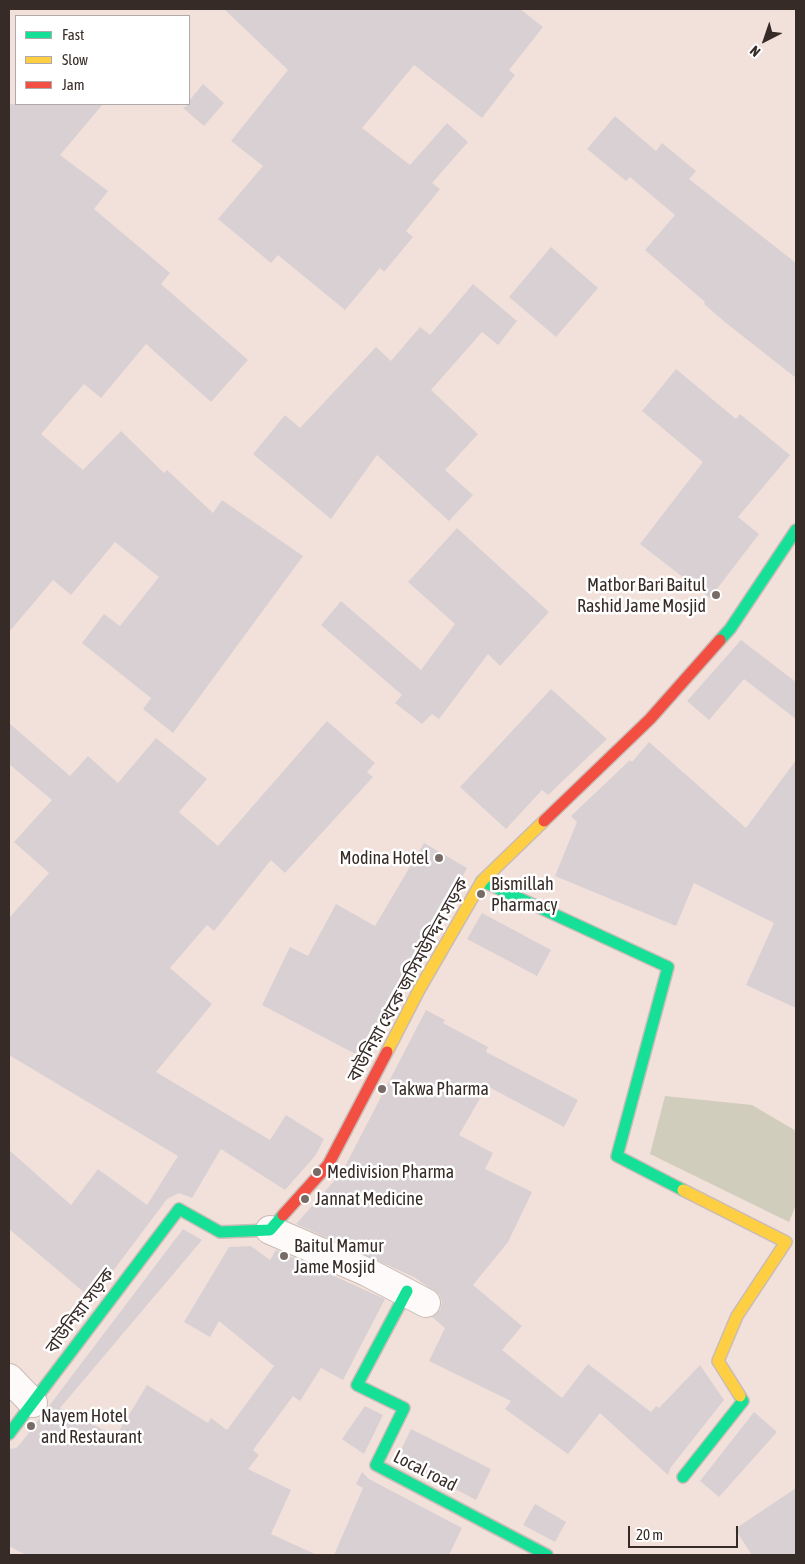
<!DOCTYPE html>
<html>
<head>
<meta charset="utf-8">
<style>
	body { margin:0 }
	#map { position:relative; width:805px; height:1564px; overflow:hidden; background:#f2e1da; font-family:"Asap Condensed",sans-serif }
	canvas { display:block }
	.frame { position:absolute; inset:0; border:10px solid #372b27; pointer-events:none }
	.legend { position:absolute; left:15px; top:15px; width:175px; height:90px; box-sizing:border-box; background:#fff; border:1px solid #afaaa9; margin:0; padding:6px 9px; list-style:none; font-size:15px; color:#372b27 }
	.legend li { display:flex; align-items:center; gap:10px; height:25px }
	.legend b { width:25px; border:1px solid #afaaa9 }
	.north { position:absolute; left:740px; top:15px; width:50px; height:50px; -webkit-text-stroke:4px #fff; paint-order:stroke; rotate:221deg; font-size:14px; font-weight:700; line-height:20px; text-align:center; color:#372b27 }
	.north::after { content:''; display:block; margin:auto; width:18px; height:22px; background:#372b27; clip-path:polygon(50% 0,100% 100%,50% 72%,0 100%) }
	.scale { position:absolute; left:628px; top:1526px; width:110px; height:22px; box-sizing:border-box; border:2px solid #372b27; border-top:0; padding-left:6px; font-size:15px; line-height:18px; white-space:nowrap; color:#372b27; -webkit-text-stroke:4px #fff; paint-order:stroke }
</style>
</head>
<body>
<div id="map">
<canvas width="805" height="1564"></canvas>
<div class="frame"></div>
<ul class="legend">
<li><b style="height:6px;background:#16e098"></b>Fast</li>
<li><b style="height:6px;background:#ffcf43"></b>Slow</li>
<li><b style="height:6px;background:#f24e42"></b>Jam</li>
</ul>
<div class="north">N</div>
<div class="scale">20 m</div>
</div>
<script>
const g = document.querySelector('canvas').getContext('2d');
g.lineJoin = 'round';
function fill(path, color) {
  g.fillStyle = color;
  g.fill(path, 'evenodd');
}
function strokePath(path, color, width, dash) {
  g.strokeStyle = color;
  g.lineWidth = width;
  g.lineCap = dash ? 'butt' : 'round';
  g.setLineDash(dash || []);
  g.stroke(path);
}
function label(font, color, halo, rows, align = 'center') {
  g.font = font + ' "Asap Condensed","Noto Sans Bengali",sans-serif';
  g.lineWidth = 5;
  g.setLineDash([]);
  g.textBaseline = 'middle';
  g.strokeStyle = halo;
  g.fillStyle = color;
  for (const [text, x, y, turn = 0] of rows) {
    g.save();
    g.translate(x, y);
    g.rotate((+turn || 0) * Math.PI / 180);
    g.textAlign = isNaN(turn) ? turn : align;
    if (halo) g.strokeText(text, 0, 0);
    g.fillText(text, 0, 0);
    g.restore();
  }
}
const green = new Path2D(`
	M665,1096L752,1105L796,1131V1205L789,1222L650,1154Z`);
const building = new Path2D(`
	M224,9H520L543,27L509,70L515,75L482,118L414,65L362,128L410,165L447,123L468,142L432,183L440,189L406,231L413,237L384,272L380,268L345,310L278,255L271,263L218,219L263,166L231,141L288,70Z
	M203,84L224,103L204,126L183,108L189,104V101Z
	M9,104H103L60,155L108,191L94,209L170,273L161,284L248,360L211,402L146,344L101,398L84,384L41,434L83,470L121,431L164,473L167,470L213,513L222,500L303,556L173,733L143,709L151,698L82,643L104,614L120,626L159,577L115,542L71,595L53,580L9,632Z
	M615,116L656,151L662,143L696,171L689,179L796,263V378L726,323L704,304L705,302L645,250L675,215L630,177L626,181L587,149Z
	M551,247L598,288L556,337L509,297Z
	M473,284L517,321L498,345L482,332L431,390L478,434L445,470L473,495L449,521L377,455L331,519L253,454L285,415L300,428L376,347L391,361L420,327L430,335Z
	M676,369L736,419L740,414L790,455L738,517L759,534L710,598L640,544L703,462L642,411Z
	M457,528L549,612L500,666L488,654L439,719L432,714L422,724L395,703L402,695L321,625L341,601L421,670L455,624L408,582Z
	M741,640L796,682V719L744,679L709,720L687,701Z
	M551,689L607,739L548,795L542,790L506,829L460,787Z
	M327,721L375,763L367,772L373,777L285,873L271,860L214,931L207,925L170,968L212,1004L156,1072L270,1140L286,1115L324,1139L315,1156L285,1190L221,1149L192,1198L179,1193L167,1199L92,1299L9,1229V1150L71,1205L98,1169L147,1205L178,1156L9,1055V918L49,873L14,842L52,800L9,764V723L70,776L88,756L118,783L156,738L207,779L179,812L218,846Z
	M649,742L746,828L796,760V1008L746,985L774,923L694,883L676,926L555,876L577,822L571,816L630,760L632,762Z
	M424,843L467,868L451,897L454,898L439,924L436,923L395,994L398,996L365,1059L262,1005L290,947L308,956L336,904L375,926Z
	M482,913L551,950L537,976L467,939Z
	M426,1010L445,1020L443,1023L488,1047L486,1052L578,1100L564,1127L487,1086L459,1135L493,1153L485,1169L532,1192L508,1242L473,1285L522,1326L502,1350L562,1398L588,1364L651,1412L656,1406L659,1408L700,1365L724,1400L671,1467L668,1475L600,1413L568,1454L505,1409L511,1401L429,1361L445,1328L432,1317L440,1310L442,1302L439,1294L414,1277L296,1224L342,1172Z
	M183,1229L202,1240L60,1408L116,1436L147,1385L208,1423L211,1418L227,1430L274,1366L219,1321L210,1337L184,1322L229,1247L251,1246L270,1260L276,1250L385,1299L343,1380L321,1368L300,1401L293,1396L253,1450L259,1455L248,1469L291,1490L271,1534L317,1555H26L9,1546V1449L16,1448L21,1443Z
	M365,1406L383,1415L364,1454L342,1439Z
	M754,1412L777,1432L719,1497L700,1481Z
	M411,1429L491,1469L476,1500L397,1458Z
	M362,1472L369,1479L462,1528L449,1555H334L363,1488L356,1484Z
	M796,1488V1555H752L735,1529Z
	M535,1504L566,1522L555,1542L523,1525Z`);
const street = new Path2D(`
	M270,1230L367,1272L426,1303
	M9,1378L33,1403`);
const fast = new Path2D(`
	M720,640L730,629L796,530
	M482,881L668,967L617,1156L683,1190
	M407,1291L357,1385L404,1408L376,1465L547,1555
	M9,1434L179,1209L220,1232L270,1230L283,1215
	M683,1477L743,1401L740,1396`);
const slow = new Path2D(`
	M387,1052L419,990L482,881L544,821
	M683,1190L786,1242L737,1316L718,1361L740,1396`);
const jam = new Path2D(`
	M544,821L650,719L720,640
	M283,1215L328,1165L387,1052`);
const markers = [
	[716,595,5,"#786b66"],
	[439,858,5,"#786b66"],
	[481,894,5,"#786b66"],
	[382,1089,5,"#786b66"],
	[317,1172,5,"#786b66"],
	[305,1199,5,"#786b66"],
	[284,1256,5,"#786b66"],
	[31,1426,5,"#786b66"]
];
const poiNames = [
	["Matbor Bari Baitul",706,585,"right"],
	["Rashid Jame Mosjid",706,606,"right"],
	["Modina Hotel",429,858,"right"],
	["Bismillah",491,884],
	["Pharmacy",491,905],
	["Takwa Pharma",392,1089],
	["Medivision Pharma",327,1172],
	["Jannat Medicine",315,1199],
	["Baitul Mamur",294,1246],
	["Jame Mosjid",294,1267],
	["Nayem Hotel",41,1416],
	["and Restaurant",41,1437]
];
const streetNames = [
	["বাউনিয়া থেকে জসিমউদ্দিন সড়ক",408,980,-61],
	["বাউনিয়া সড়ক",80,1311,-53],
	["Local road",425,1471,27]
];
fill(green, '#d0cdbd');
fill(building, '#d9d0d4');
strokePath(street, '#c9bcb6', 30);
strokePath(fast, '#c9bcb6', 14);
strokePath(slow, '#c9bcb6', 14);
strokePath(jam, '#c9bcb6', 14);
strokePath(street, '#fdfaf9', 28);
strokePath(fast, '#16e098', 11);
strokePath(slow, '#ffcf43', 11);
strokePath(jam, '#f24e42', 11);
for (const [x, y, r, color] of markers) {
  const dot = new Path2D();
  dot.arc(x, y, r, 0, 2 * Math.PI);
  g.fillStyle = color;
  g.fill(dot);
  strokePath(dot, '#fff', 2);
}
label('18px', '#372b27', '#fff', poiNames, 'left');
label('18px', '#372b27', '#fff', streetNames);
</script>
</body>
</html>
